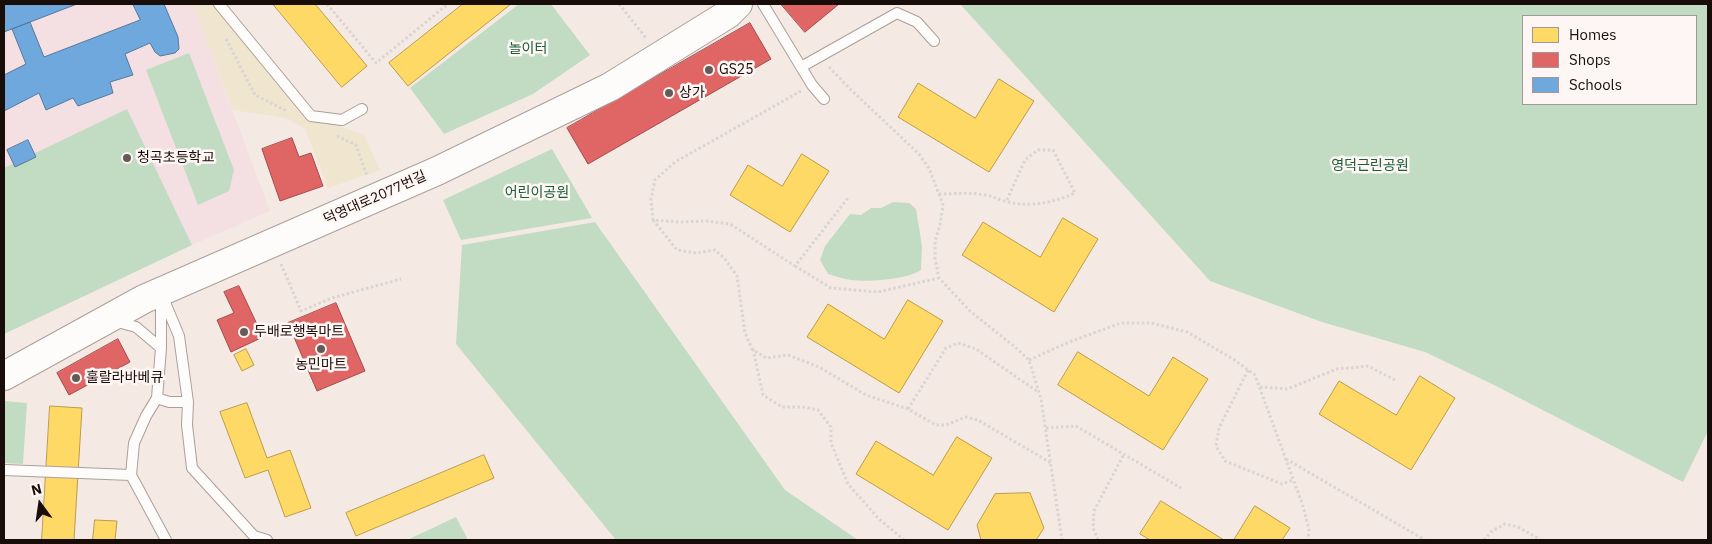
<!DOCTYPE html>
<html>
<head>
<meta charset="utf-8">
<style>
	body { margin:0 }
	#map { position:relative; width:1712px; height:544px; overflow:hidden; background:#f5e9e4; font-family:"IBM Plex Sans",sans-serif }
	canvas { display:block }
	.frame { position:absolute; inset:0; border:5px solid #190d09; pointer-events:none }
	.legend { position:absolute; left:1522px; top:15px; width:175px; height:90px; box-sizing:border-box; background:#fef6f4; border:1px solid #a29996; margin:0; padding:6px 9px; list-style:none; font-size:15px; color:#190d09 }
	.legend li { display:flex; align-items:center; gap:10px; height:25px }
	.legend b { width:25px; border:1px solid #a29996 }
	.north { position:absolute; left:15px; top:479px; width:50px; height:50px; -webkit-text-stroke:4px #fef6f4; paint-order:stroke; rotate:346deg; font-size:14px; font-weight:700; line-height:20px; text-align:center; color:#190d09 }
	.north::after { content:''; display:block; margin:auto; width:18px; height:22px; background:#190d09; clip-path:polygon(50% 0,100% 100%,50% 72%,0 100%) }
</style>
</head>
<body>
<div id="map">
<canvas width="1712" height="544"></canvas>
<div class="frame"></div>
<ul class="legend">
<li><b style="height:14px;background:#ffd966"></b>Homes</li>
<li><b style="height:14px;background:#e06666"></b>Shops</li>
<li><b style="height:14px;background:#6fa8dc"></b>Schools</li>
</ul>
<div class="north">N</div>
</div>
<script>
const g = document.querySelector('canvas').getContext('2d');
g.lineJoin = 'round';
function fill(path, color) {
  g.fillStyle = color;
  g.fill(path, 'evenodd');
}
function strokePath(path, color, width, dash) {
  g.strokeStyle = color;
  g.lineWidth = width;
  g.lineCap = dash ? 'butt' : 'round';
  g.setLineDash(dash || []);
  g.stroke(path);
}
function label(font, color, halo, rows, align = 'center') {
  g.font = font + ' "IBM Plex Sans","Noto Sans KR",sans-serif';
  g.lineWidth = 5;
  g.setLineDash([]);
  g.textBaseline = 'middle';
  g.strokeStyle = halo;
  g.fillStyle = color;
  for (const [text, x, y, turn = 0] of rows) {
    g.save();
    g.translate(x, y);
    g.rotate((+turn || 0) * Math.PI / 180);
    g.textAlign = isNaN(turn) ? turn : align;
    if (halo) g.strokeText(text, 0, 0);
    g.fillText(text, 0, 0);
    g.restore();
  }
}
const education = new Path2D(`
	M4,4H193L270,211L192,245L4,334Z`);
const green = new Path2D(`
	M519,4H551L590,55L533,94L444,134L410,88Z
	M960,4H1708V431L1683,482L1490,383L1425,352L1322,322L1210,281ZM1696,16V104H1523V16Z
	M189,53L234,170L229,191L198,205L146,70Z
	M127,109L192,245L4,334V168Z
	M552,149L592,218L461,240L443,200Z
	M893,202L909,203L916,209L922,246L921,270C906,280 869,282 851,280C844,279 836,276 828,274L820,260L825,246L850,214L861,215L871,208H881Z
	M595,222L785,490L858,540H616L456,344L462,245Z
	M4,401L27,403L23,464L4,463Z
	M456,517L468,540H407Z`);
const sand = new Path2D(`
	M193,4H219L311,116L364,135L380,170L328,188L305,129L286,118L233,110Z`);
const homes = new Path2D(`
	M273,4H315L367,66L342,87Z
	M463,4H511L408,86L389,63Z
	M999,79L1034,101L989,172L898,117L918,83L975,118Z
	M802,154L829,171L790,232L730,195L748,165L782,186Z
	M1063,218L1098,239L1054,312L962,255L983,222L1040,257Z
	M908,300L943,321L899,393L807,337L828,304L884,339Z
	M246,349L254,365L242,371L234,355Z
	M1078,352L1149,396L1173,357L1208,379L1163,450L1058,385Z
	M1420,376L1455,398L1411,470L1319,414L1339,381L1396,415Z
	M247,403L267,458L290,450L311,508L285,517L268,470L245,478L220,412Z
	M50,406L82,408L74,540H42Z
	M957,437L992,458L948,530L856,474L876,441L933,475Z
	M484,455L494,478L356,536L346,513Z
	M1030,493L1044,528L1036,540H981L977,525L995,494Z
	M1161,501L1224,540H1150L1140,534Z
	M1255,506L1290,528L1282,540H1234Z
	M95,520L117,521L115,540H93Z`);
const shops = new Path2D(`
	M781,4H839L805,32Z
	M750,23L771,59L588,164L567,128Z
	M292,138L299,157L311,153L323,186L280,201L262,149Z
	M239,286L263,337L231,352L217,320L234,313L224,292Z
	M336,303L365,371L317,391L288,323Z
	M118,339L130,362L69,395L57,373Z`);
const schools = new Path2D(`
	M4,4H77L4,32Z
	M133,4H164L178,37L179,49L175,53L160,56L155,52L150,43L125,54L133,75L110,82L113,93L78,106L73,98L46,110L39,93L4,111V75L26,64L12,29L30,22L44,57L140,20Z
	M28,140L36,157L15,167L7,150Z`);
const path = new Path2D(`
	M327,4L376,63L448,4
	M619,4L646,38
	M226,39L255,95L287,111
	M829,67L850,89L918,153L929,168L943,205L940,225L935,241V258L939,278L970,311L1015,347L1029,360L1041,399L1062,540
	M801,91L675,162L655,180L651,199L653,220L680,222L706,221L730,224L795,266L848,198
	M337,136L356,145L367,176
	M939,194C954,194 970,192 985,195C992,196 997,199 1004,201C1028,208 1053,203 1075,193L1053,150H1038L1025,160L1006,202
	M653,220L677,250L696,253L715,250L725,259L737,276L745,333L752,349L766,358L788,355L819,367L866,395L908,409L936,425H946L966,417L978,420L1051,463
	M281,264L301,311L332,298L401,279
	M795,266L831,288L878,292L939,278
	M753,349L763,395L782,407H803L818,410L831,427V443L848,484L879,519L904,540
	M1029,360L1069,342L1121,323H1151L1187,332L1233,359L1255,375L1303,506L1309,530L1308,540
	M1248,370L1219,428L1216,446L1225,461L1282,484L1293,480
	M1260,387L1287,389L1337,369L1368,366L1395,380
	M908,409L946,348L958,343L976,349L1038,392
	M1046,428L1076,426L1181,488
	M1286,459L1425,540
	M1098,540L1093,528L1094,511L1124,454
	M1484,540L1492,531L1505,524L1518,527L1541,540`);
const lane = new Path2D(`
	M219,4L311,116L342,120L362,109
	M763,4L812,85L824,99
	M801,67L897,13L917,22L934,41
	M161,293L179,336L188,402L187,425L192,468L254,536L267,540
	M161,299V348L157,398L146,416L134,443L131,475L166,540
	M114,321L136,327L161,348
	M157,398L169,402H188
	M4,470L131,475`);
const secondary = new Path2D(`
	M4,376L144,299L437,171L610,87L728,14L738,4`);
const markers = [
	[709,70,5,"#665a56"],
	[669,93,5,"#665a56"],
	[127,158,5,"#665a56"],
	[244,332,5,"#665a56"],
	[321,349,5,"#665a56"],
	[76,378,5,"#665a56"]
];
const parkNames = [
	["놀이터",528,49],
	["영덕근린공원",1370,166],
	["어린이공원",537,193]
];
const poiNames = [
	["GS25",719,70],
	["상가",679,93],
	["청곡초등학교",137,158],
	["두배로행복마트",254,332],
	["농민마트",321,365,"center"],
	["훌랄라바베큐",86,378]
];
const streetNames = [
	["덕영대로2077번길",375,198,-24]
];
fill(education, '#f4e0e2');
fill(green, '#c2dcc4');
fill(sand, '#f0e5ce');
fill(homes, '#ffd966');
strokePath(homes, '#ba9c4a', 1);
fill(shops, '#e06666');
strokePath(shops, '#a44b4a', 1);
fill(schools, '#6fa8dc');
strokePath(schools, '#557a9d', 1);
strokePath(lane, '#aa9f9a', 12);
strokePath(secondary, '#aa9f9a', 30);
strokePath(path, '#d9d5d3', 3, [2.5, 2.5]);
strokePath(lane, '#fefcfb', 10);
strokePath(secondary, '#fefcfb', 28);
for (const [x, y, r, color] of markers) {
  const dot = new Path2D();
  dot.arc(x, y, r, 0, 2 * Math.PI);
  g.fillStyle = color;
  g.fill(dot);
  strokePath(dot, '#fef6f4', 2);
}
label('14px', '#196039', '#fef6f4', parkNames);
label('14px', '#190d09', '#fef6f4', poiNames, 'left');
label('14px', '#190d09', '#fef6f4', streetNames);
</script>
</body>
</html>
